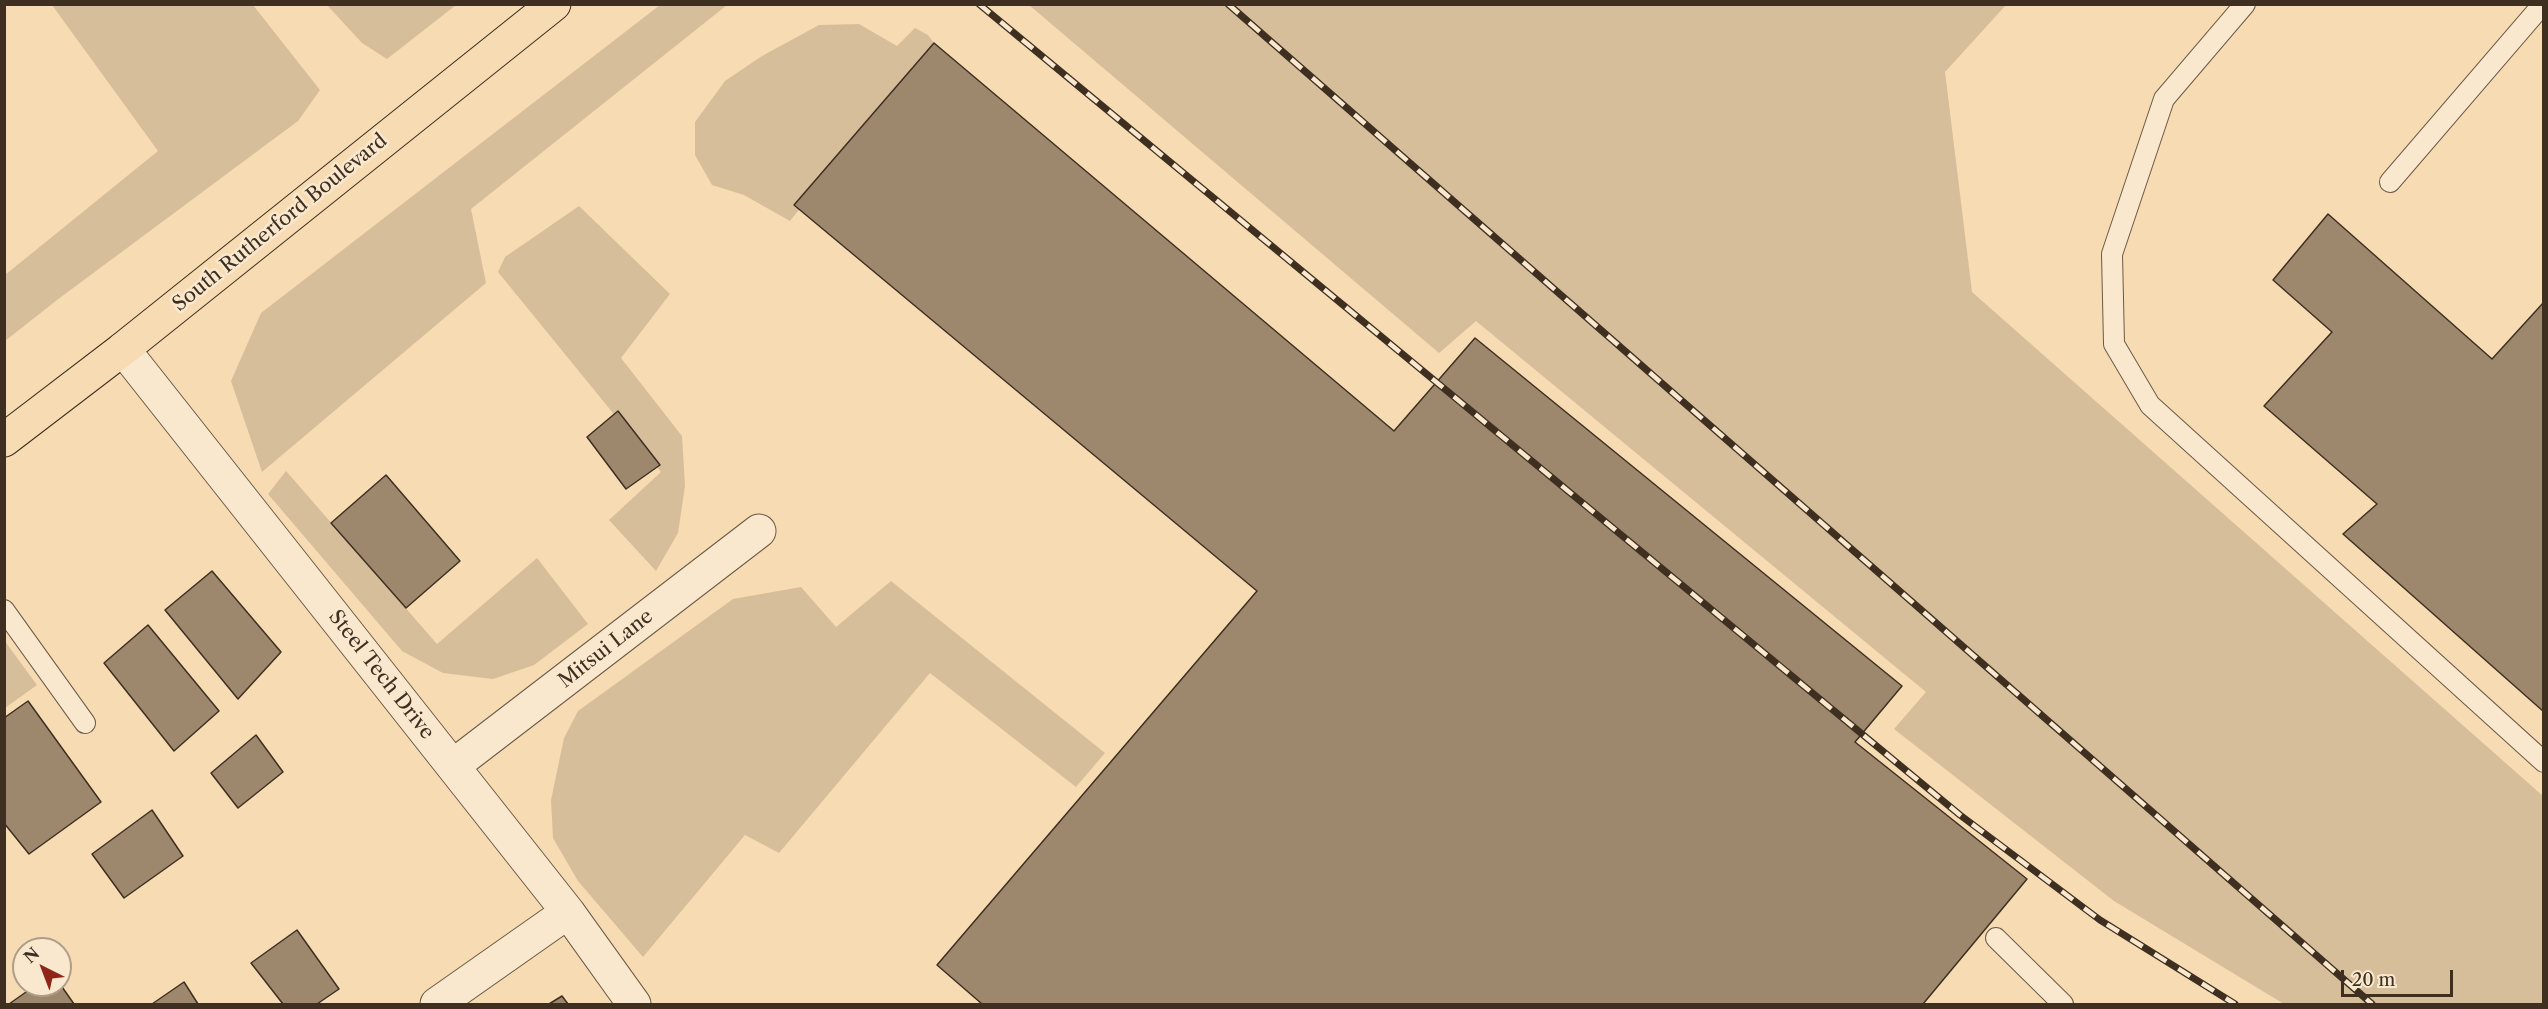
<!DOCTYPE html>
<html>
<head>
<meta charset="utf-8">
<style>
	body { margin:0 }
	#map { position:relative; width:2548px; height:1009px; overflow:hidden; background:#f6dbb3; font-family:"Libre Caslon Text",serif }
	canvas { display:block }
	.frame { position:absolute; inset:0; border:6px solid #3e2f21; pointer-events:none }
	.north { position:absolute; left:12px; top:937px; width:60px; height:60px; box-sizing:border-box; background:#f9e8ce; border:2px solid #ae9e89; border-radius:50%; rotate:318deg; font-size:16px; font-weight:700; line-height:24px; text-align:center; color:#3e2f21 }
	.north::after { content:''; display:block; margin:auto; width:21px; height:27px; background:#8f2418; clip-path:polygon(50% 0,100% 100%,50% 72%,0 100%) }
	.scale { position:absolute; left:2341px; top:970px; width:112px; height:27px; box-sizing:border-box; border:3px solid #3e2f21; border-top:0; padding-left:8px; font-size:18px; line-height:21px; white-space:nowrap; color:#3e2f21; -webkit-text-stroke:4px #f9e8ce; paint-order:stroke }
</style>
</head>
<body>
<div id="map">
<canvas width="2548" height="1009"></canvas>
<div class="frame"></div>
<div class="north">N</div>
<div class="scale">20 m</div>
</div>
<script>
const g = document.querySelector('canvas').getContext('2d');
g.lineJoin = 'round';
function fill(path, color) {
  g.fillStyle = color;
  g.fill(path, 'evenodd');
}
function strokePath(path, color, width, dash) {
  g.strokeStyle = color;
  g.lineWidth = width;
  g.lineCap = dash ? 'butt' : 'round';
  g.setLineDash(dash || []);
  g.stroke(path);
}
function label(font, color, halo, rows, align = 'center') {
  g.font = font + ' "Libre Caslon Text",serif';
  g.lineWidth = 5;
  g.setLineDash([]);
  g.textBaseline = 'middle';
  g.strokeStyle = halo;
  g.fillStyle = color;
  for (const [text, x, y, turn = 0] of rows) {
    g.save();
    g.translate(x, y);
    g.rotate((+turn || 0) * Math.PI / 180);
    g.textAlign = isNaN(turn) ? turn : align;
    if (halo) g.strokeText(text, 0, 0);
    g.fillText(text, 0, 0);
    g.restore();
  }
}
const green = new Path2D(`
	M52,5H253L320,90L298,121L57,300L5,341V275L158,151Z
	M327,5H456L387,59L362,43Z
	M660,5H727L471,209L486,283L262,472L231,381L261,313Z
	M1029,5H2006L1945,72L1972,292L2543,796V1004H2284L2114,901L1894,729L1926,692L1476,321L1439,353Z
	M859,24L897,46L915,28L928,35L934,43L790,221L744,195L712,185L695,155V122L725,81L762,56L819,25Z
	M579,206L670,294L621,358L682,436L685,486L678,533L656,571L609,520L661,472L498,272L505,257Z
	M286,471L437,644L537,558L588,624L534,665L493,679L443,673L402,651L268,494Z
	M891,581L1105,753L1076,787L930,673L779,853L745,835L643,957L578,881L553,838L551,800L564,738L578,711L733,599L801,587L836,627Z
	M4,640L37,685L5,708H4Z`);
const building = new Path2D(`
	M934,43L1394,431L1475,338L1902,686L1855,742L2027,879L1923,1004H982L937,965L1257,591L794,205Z
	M2328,214L2492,359L2544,302V712L2343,534L2377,504L2264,406L2332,332L2273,280Z
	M618,411L660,465L626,489L587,437Z
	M386,475L460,561L406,608L331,523Z
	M212,571L281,652L238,699L165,610Z
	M148,625L219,711L174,751L104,663Z
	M28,701L101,802L29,854L4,823V718Z
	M256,735L283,772L238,808L211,773Z
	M152,810L183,856L124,898L92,854Z
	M297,930L339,989L317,1004H283L251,963Z
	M184,982L198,1004H152Z
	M60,984L74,1004H9L36,985Z
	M562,996L568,1004H549Z`);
const lane = new Path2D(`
	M2245,4L2164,99L2112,254L2114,344L2150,405L2544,762
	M2390,182L2543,4
	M4,610L85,723
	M1996,938L2063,1004`);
const street = new Path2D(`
	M123,349L568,912L634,1004
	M453,766L759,531
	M437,1004L568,912`);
const highway = new Path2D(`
	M4,440L123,349L554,4`);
const rail = new Path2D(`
	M979,4L1960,815L2100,920L2235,1004
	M1228,4L2372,1004`);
const streetNames = [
	["South Rutherford Boulevard",280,223,-39],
	["Mitsui Lane",606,649,-38],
	["Steel Tech Drive",381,675,52]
];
fill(green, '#d7be9a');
fill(building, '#9e886d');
strokePath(building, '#3e2f21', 1.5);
strokePath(lane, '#6c5a46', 22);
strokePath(street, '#6c5a46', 35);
strokePath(highway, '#3e2f21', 35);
strokePath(lane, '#f9e8ce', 20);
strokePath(street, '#f9e8ce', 33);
strokePath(highway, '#f6dbb3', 33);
strokePath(rail, '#3e2f21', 7);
strokePath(rail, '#f9e8ce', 4.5, [14]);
label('20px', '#3e2f21', '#f9e8ce', streetNames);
</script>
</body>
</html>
